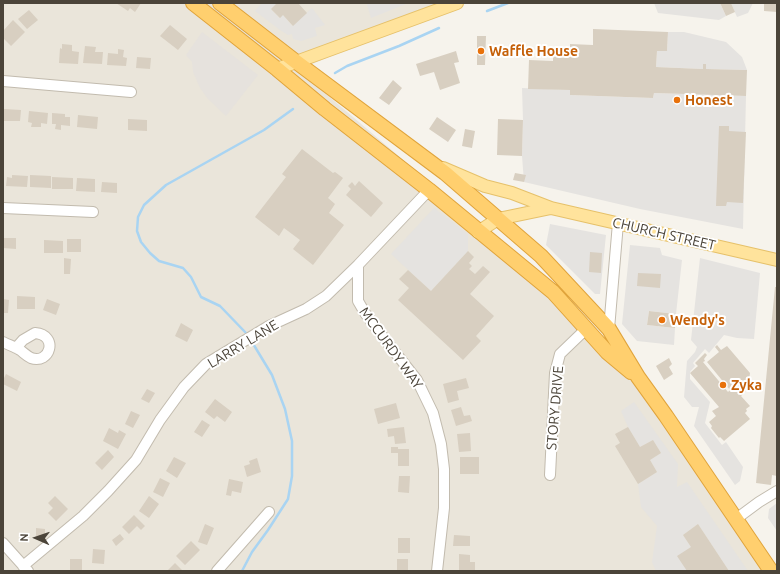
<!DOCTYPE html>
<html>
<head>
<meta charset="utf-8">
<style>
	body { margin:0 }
	#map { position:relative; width:780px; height:574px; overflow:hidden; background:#f6f3ec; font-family:Ubuntu,sans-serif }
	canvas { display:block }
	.frame { position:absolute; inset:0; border:4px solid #4b4439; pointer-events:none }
	.north { position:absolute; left:16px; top:518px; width:40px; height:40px; -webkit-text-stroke:3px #fff; paint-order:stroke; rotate:272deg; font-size:11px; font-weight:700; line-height:16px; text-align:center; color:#4b4439 }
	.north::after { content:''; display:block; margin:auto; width:14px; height:18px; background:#4b4439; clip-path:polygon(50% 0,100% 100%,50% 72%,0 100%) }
</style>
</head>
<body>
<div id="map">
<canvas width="780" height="574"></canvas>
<div class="frame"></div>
<div class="north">N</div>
</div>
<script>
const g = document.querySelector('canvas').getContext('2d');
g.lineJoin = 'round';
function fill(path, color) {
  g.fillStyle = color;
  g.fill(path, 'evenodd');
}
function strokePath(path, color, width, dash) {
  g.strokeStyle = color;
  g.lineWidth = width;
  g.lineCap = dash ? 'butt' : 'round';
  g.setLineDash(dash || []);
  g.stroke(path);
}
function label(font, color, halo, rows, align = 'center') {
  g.font = font + ' Ubuntu,sans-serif';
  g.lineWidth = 4;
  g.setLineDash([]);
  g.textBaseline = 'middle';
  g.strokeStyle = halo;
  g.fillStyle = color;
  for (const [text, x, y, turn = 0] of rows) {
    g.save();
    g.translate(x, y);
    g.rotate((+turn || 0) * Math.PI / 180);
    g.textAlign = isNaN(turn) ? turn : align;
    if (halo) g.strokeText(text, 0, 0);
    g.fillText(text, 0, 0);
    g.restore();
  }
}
const residential = new Path2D(`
	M3,3H457L298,70L401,158L602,342L716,485L774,571H3Z`);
const industrial = new Path2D(`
	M202,32L258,75L226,116L208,99L200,88L193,72L192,62L186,55Z`);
const parking = new Path2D(`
	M262,3H277L271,9L279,18L283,15L292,26L312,8L325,25L315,28L317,36L301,41L293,39L292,34L288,35L280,30L255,11Z
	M367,3H405L406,4L371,18L367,5Z
	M654,3H720L726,16L719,20L658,13Z
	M731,3H753L748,13L737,17Z
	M668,32H684L726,42L742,57L747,70L706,69V64H703V69L656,67L657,51H667Z
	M522,88L570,90V95L653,98L654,93L746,96L743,229L640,209L524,182L522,156L523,120Z
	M434,208L468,234V251L431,291L391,254Z
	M550,224L606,235L600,294H595L546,245Z
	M630,245L660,248L662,255L682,260L676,314L649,311L647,325L675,328L674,345L637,341L622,324Z
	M700,258L760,273L754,339L737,338L724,335L709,353L705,349L693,363L695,366L690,372V379L710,402L705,423L722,445L726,442L743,467L740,481L735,485L694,426L699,407H692L684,397L687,361L695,352L697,347L691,340Z
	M634,402L678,464L677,487L687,482L748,571H729L698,524L683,535L691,547L687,571H656L652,562L657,526L641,507L638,484L657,472L650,460L661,453L653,440L640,447L628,427L621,411Z
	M777,503V531L768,518L769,509Z`);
const stream = new Path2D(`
	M487,11L508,3
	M335,73L347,66L399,46L439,28
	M246,333L220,306L201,297L191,277L183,268L159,261L150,253L141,242L137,231L138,217L144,205L166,185L264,130L293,109
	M242,571L252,552L268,530L288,499L292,476V441L285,409L272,375L252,342`);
const building = new Path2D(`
	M116,3H141L135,12L130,8L128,11Z
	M277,3H298L307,13L293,26L283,15L280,18L271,9Z
	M720,3H731L735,12L726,16Z
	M764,3H777V12L764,11Z
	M29,10L38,20L27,29L18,19Z
	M13,20L25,32L11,46L3,38V31Z
	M170,25L187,39L178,50L160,36Z
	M593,29L668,32L667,51H657L656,67L703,69V64H706V69L747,70L746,96L654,93L653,98L570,95V90L528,89L529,60L553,61V51H570V44L593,45Z
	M477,36H486L485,65H477Z
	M62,44L72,45V51L79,52L78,64L59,63L60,48L62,49Z
	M85,46L96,47L95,52H103L102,64L83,63Z
	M118,49L124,50L123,57L127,58L126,66L107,65L108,53L118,54Z
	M456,51L459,62L454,63L460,83L440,90L434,72L420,76L416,64Z
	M137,57L151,58L150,69L136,68Z
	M393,80L402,88L389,105L379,98Z
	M4,109L21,110L20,121H3Z
	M29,111L48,113L47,124L41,123V127H31L32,123L28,122Z
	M52,113L65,114V117H70V126L61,125V130L55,129L56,124H52Z
	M78,115L98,117L97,129L77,127Z
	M437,117L456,130L448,142L429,129Z
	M128,119L147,120V131L128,130Z
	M498,119L523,120L522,156L497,155Z
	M719,126H729V131L746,132L743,203L727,202L726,206H716Z
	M465,129L475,131L472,148L462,146Z
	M302,149L333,173L335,172L343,178L328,198L335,204L329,213L344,225L313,265L293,249L300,240L284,228L279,236L255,217L286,177L282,174Z
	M515,173L526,175L524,182L513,180Z
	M12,175L28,176L27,187L6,186L7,177L12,178Z
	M30,175L51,176V188L30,187Z
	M52,177L73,178V189H52Z
	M77,178L95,179V192L76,191Z
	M359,181L383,203L371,217L346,195L351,189L348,186L352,182L355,186Z
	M102,182L117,183V193L101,192Z
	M3,238H16V249L3,248Z
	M67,239H81V252H67Z
	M44,240L63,241V253H44Z
	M468,251L474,257L469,263L472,266L469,269L475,274L483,266L490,272L470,294L494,316L476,336L481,341L463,360L398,300L409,288L399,279L408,270L431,291Z
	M590,252L602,253L601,273L589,272Z
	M64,258L71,259L70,274H64Z
	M638,273L661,274L660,288L637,286Z
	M775,287H777V476L772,475L771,485L756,483Z
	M17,296L35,297V309H17Z
	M3,299L9,300L8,313H3Z
	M47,299L60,304L56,315L43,310Z
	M649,311L676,314L675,328L647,325Z
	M181,323L193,330L187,342L175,336Z
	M717,345L721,350L727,346L750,373L748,389L741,396L750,406L746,409L747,411L745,413L750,419L724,441L720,437L719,438L711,428L712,426L709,422L716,416L712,411L719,407L690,373L698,366L695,363L705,353L707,355L704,359L705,361L703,362L728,392L730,390L707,362L719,352L715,347Z
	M669,358L672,364L669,367L673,374L664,380L656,366Z
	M6,374L21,382L17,391L3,384V380Z
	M466,378L469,388L457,391L459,400L448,403L443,384Z
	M147,389L155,393L149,403L141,399Z
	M215,399L232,412L225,422L217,416L214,419L205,412Z
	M396,403L400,418L378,424L374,409Z
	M461,407L464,416L470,415L472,421L456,426L451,410Z
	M131,411L140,415L133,428L125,424Z
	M202,420L210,425L202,437L194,432Z
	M404,427L406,443L395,444L394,436L388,437L387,429Z
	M628,427L640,447L653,440L661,453L650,460L657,472L638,484L615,446L620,443L615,434Z
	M109,428L118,433L119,430L126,434L118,449L103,441Z
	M470,433L471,451L459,452L457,434Z
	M391,447H398V449H409V466H398V453H391Z
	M108,450L114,457L102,470L95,463Z
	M174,457L186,463L177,478L166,471Z
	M460,457H479V474H460Z
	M257,458L261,472L247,477L244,466L250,464L249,461Z
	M399,476H410L409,493L398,492Z
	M160,478L170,483L163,497L153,492Z
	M229,479L243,482L241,493L232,491L231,496L226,495Z
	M55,496L68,509L56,521L48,513L53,508L48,503Z
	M149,496L159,504L149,518L139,511Z
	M134,515L145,526L141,530L137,526L129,534L122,527Z
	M205,524L214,528L207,545L198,542Z
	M698,524L729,571H687L677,556L691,547L683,535Z
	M36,528L45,529V536H36Z
	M120,534L124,539L116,546L112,540Z
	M454,535L470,536V546H453Z
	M398,538H410V553H398Z
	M191,541L200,550L185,565L176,556Z
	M93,549L105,550L104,564L92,563Z
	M459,554L470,555V562H475V571H459Z
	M70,559H82V571H70Z
	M397,559H408V571H397Z
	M175,563L182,570L181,571H167Z`);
const minor = new Path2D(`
	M3,81L131,92
	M3,208L93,212
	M358,265V301L365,313L376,328L417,380L433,413L441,444L444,469V508L437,571
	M609,329L618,223
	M3,342C9,345 15,347 20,350C24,353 27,356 31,358C50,365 59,335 35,333L23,340L16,348
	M550,475L555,373L560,354L586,329
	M736,519L759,502L777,491
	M3,543L28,571
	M23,566L83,516L108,491L136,460L160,420L184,387L206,364L269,326L306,309L326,296L358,265L429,190
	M217,571L269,512`);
const major = new Path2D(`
	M277,69L457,3
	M443,168L485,186L512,193L551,208L777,260
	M478,232L498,219L551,208`);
const highway = new Path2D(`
	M193,3L277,69L325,109L429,190L553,292L607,352L631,372
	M220,3L295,61L445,173L541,256L609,329L638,377L666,416L771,571`);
const markers = [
	[481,51,4,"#e8710a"],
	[677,100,4,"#e8710a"],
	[662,320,4,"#e8710a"],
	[723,385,4,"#e8710a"]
];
const foodNames = [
	["Waffle House",489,51],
	["Honest",685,100],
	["Wendy's",670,320],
	["Zyka",731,385]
];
const streetNames = [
	["CHURCH STREET",664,234,13],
	["LARRY LANE",243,344,-31],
	["MCCURDY WAY",391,348,54],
	["STORY DRIVE",555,408,-85]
];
fill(residential, '#eae5da');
fill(industrial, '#e6e2dd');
fill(parking, '#e5e3e0');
strokePath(stream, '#a9d4f2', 2.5);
fill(building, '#d8cfc1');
strokePath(minor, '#c2bbae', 12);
strokePath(major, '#e6c16a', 14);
strokePath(highway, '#e0a43c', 16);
strokePath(minor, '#fff', 10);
strokePath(major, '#ffe39c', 12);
strokePath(highway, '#ffcf6e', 14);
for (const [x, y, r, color] of markers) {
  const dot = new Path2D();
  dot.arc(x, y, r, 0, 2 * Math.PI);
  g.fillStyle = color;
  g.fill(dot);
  strokePath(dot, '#fff', 1.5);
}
label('bold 14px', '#c56008', '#fff', foodNames, 'left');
label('14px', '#4b4439', '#fff', streetNames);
</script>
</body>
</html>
